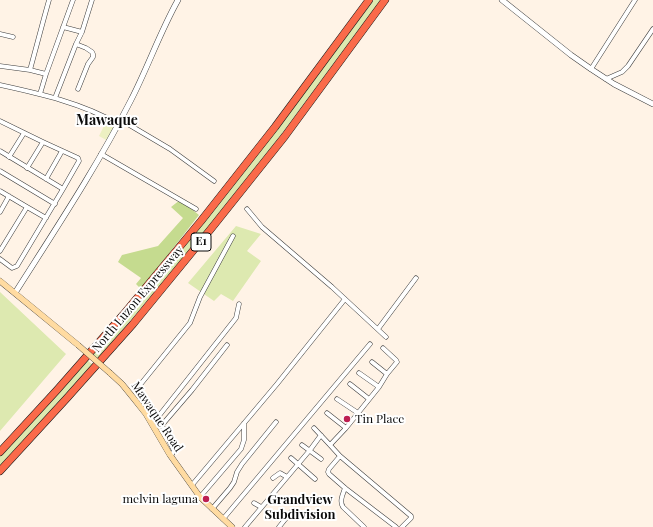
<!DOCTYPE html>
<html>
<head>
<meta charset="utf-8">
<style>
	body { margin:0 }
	canvas { display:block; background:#fff3e6 }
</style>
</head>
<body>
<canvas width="653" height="527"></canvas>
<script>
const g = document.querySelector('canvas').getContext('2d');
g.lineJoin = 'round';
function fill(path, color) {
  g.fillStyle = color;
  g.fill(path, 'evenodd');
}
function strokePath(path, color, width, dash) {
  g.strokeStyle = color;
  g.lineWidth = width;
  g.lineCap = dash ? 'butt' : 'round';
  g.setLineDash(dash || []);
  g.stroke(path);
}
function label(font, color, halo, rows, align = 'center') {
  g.font = font + ' "Playfair Display",serif';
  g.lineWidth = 4;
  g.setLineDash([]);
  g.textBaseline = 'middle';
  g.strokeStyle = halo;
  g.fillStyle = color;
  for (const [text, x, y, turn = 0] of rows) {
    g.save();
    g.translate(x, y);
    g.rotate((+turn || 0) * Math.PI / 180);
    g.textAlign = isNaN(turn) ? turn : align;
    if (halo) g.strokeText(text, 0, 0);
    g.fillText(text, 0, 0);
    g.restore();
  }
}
const green = new Path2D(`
	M374,0H381L248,179L214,221L97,360L90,355L209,215L241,176Z
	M236,226L261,234L247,251L261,261L233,301L221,294L214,301L188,283Z
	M0,292L66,354L0,431Z
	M86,359L93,365L0,466V455Z`);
const forest = new Path2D(`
	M180,200L199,215L141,289L136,284L141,278L118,262L122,255L158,246L183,218L171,207Z`);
const pitch = new Path2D(`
	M107,120L116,125L108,141L99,136Z`);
const minor = new Path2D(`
	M63,27L82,32
	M0,34L13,37
	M76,44L86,48L92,52L93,54V57L88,64L78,89
	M0,66L30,70
	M591,69L635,0
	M46,74L30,70L44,18L49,0
	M606,79L622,72L628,66L653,29
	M0,85C41,94 82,103 118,124
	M40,94L46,74L73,0
	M55,98L76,44L82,32L92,0
	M121,120L170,149L214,181
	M0,121L43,142L78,158L79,161L63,189L17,266L12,268L0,259
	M0,151L63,189
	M101,154L196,209
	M9,157L24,133
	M27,168L43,142
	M0,171L55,204
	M46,179L62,151
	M0,191L27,207L46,218
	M247,209L262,227L332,287L386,337
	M0,212L9,196
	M0,251L27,207
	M378,329L416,278
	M372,362L387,374
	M359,373L379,387
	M350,384L369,399
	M337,399L358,413
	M327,413L346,428
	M158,417L236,318L239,304
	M162,425L192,390L227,345
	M314,428L330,445L340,456L411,516V518L402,527
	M302,445L321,459
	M330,445L346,428L379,387L387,374L397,362L396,360L383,348
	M170,455L172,454L174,451L158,417L141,391L140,389V385L190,323L200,297L233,236
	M340,456L329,469L328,472L329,474L345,488L396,527
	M291,458L315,479
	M273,478L280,473L287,477
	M192,485L277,384L345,299
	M345,488C343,494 339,501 343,507L364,527
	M200,497L241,449L244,440V423
	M254,503L261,507
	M212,509L230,488L234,482L237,472L242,464L276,422
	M223,519L370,344
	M245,527L310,450L321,435
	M279,527L291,512`);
const tertiary = new Path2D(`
	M502,0L571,55L591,69L614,84L653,104
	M15,293C55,230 97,167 131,100C148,67 160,32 178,0`);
const secondary = new Path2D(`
	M0,281L78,345
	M110,373L122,384L135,400L146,414L170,455L200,497L232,527`);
const motorway = new Path2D(`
	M0,452L57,390L123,315L201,221L275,127L369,0
	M0,471L67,398L133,324L210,230L285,136L385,0`);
const secondaryBridge = new Path2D(`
	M78,345L110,373`);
const markers = [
	[347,419,4,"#bd1f51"],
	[206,499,4,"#bd1f51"]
];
const shields = [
	[201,242,20]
];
const shieldNames = [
	["E1",201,242]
];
const streetNames = [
	["North Luzon Expressway",138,299,-50],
	["Mawaque Road",157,417,56]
];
const poiNames = [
	["Tin Place",355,419],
	["melvin laguna",198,499,"right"]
];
const neighbourhoodNames = [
	["Grandview",300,500],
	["Subdivision",300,515]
];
const quarterNames = [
	["Mawaque",107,121]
];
fill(green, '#dde9b0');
fill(forest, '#c5db8f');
fill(pitch, '#edf0c2');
strokePath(minor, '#3d3d3d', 5);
strokePath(tertiary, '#3d3d3d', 6);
strokePath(secondary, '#2c2c2c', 6);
strokePath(motorway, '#1b1b1b', 8);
strokePath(minor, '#fff', 4);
strokePath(tertiary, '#fff', 5);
strokePath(secondary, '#ffdba1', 5.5);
strokePath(motorway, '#fa6a4a', 7);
strokePath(secondaryBridge, '#2c2c2c', 6, []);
strokePath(secondaryBridge, '#ffdba1', 5.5);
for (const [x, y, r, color] of markers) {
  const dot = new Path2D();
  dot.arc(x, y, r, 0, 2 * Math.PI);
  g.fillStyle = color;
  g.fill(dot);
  strokePath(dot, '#fff', 1.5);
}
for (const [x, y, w] of shields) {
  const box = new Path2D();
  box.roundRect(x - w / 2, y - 9, w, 18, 3);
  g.fillStyle = '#fff';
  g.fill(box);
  strokePath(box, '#0a0a0a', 1);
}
label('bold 11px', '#0a0a0a', null, shieldNames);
label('12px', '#0a0a0a', '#fff', streetNames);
label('12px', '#0a0a0a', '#fff', poiNames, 'left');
label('bold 13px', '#0a0a0a', '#fff', neighbourhoodNames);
label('bold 14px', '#0a0a0a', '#fff', quarterNames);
</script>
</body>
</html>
